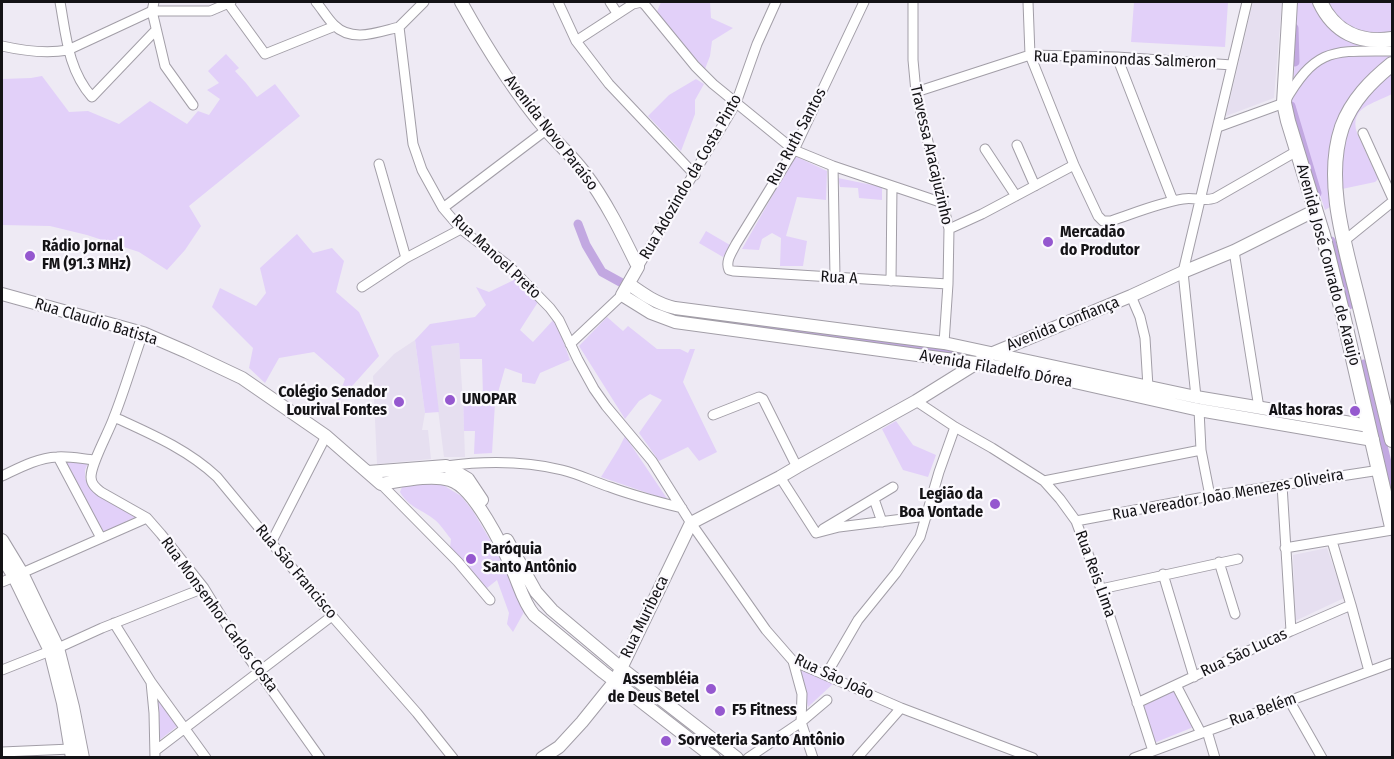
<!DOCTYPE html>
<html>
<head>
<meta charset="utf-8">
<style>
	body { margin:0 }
	#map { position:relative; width:1394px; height:759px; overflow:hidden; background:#eeeaf4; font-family:"Fira Sans Condensed",sans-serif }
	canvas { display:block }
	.frame { position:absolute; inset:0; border:3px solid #141316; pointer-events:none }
</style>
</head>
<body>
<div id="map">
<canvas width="1394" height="759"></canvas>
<div class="frame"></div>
</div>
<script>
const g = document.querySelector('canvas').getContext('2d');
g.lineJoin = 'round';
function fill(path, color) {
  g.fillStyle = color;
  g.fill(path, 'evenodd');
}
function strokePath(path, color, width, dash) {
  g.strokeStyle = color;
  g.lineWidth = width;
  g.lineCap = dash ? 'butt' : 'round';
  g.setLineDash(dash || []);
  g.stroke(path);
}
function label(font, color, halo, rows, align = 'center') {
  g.font = font + ' "Fira Sans Condensed",sans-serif';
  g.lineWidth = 4.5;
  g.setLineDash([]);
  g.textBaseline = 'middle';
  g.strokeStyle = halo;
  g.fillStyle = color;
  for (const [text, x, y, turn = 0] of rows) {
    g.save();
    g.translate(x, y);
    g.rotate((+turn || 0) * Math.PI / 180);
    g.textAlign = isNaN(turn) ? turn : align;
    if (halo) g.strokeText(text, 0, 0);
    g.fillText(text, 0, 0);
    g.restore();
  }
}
const built = new Path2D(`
	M1253,2H1282L1274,98L1226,116Z
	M415,340L425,413L422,430H428L431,459L377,464L373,376L394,354Z
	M459,343L463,402L465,457H444L430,346Z
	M1327,548L1344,598L1295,621L1293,555Z`);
const green = new Path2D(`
	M661,2H710L711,18L733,28L712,41L710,56L705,69L656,14Z
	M1134,2H1228L1225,47L1131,42Z
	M1296,2H1392V94C1373,104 1349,107 1357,133L1378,179L1375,182L1342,189L1328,190L1330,207L1325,210L1291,106L1295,62L1294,16Z
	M226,54L239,68L235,71L246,83L257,97L275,84L300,116L189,206L201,226L185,250L167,270L139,252L87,235L50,226L2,225V79L31,78L42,76L69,112L88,111L119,124L150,101L187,124L198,111L209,115L220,99L207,90L219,83L208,71Z
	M696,79L704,84L695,100V114L681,151L648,116L669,95Z
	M795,156L827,171L826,200L797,197L786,236L807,241L803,266H780L781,238L772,233L762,239L759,250L742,249Z
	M838,178L882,187V200L859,198L858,188L840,187Z
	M706,231L730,245L723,257L699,243Z
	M297,234L313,253L332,248L344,261L336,292L359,312L379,356L336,404L345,379L314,352L279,358L265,383L249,368L253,348L212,307L220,288L256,306L266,293L260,268Z
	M516,279L538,302L520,330L533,342L555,318L570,360L540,373L535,384L522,382V374L505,368L495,403L492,453L474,454L475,431H464L463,398L483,397L482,359H460L459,343L431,346L439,412L425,413L415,340L430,324L475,317L486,305L476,287L489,292Z
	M607,317L623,331L628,326L657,349H680L688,353L690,349H695L683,382L717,452L699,461L688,447L659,461L639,433L662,400L650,394L639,401L625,419L579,346Z
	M896,421L913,445L936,455L928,477L903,470L882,429Z
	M625,436L668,500L601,477L619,448Z
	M60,459L88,463L85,470V479L104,498L142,519L99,534Z
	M427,482L443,485L461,496L473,511L503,562L513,581L524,612L513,632L507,624L509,613L497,580L487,588L474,577L450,548L451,539C446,533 441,525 435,520C423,510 408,507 400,492L402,487L409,483Z
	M799,668L835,682L808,707Z
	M1179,686L1196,726L1154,743L1138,703Z
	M157,698L180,724L157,742Z`);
const canal = new Path2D(`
	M1294,28L1295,62
	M1291,106L1317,193
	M578,224L586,245L602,272L622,283L631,291
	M1331,241L1349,305
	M647,302L669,315L810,332L963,352
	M1364,364L1392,484`);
const street = new Path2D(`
	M60,2C66,35 68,70 92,97L155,31
	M154,2L152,11L165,66L193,105
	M316,2C322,9 327,18 334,25C352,43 378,32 399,27
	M424,2L399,27L413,144L422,170L443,208L461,229L509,266L550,308L559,320L578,360L594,389L606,406L652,461L691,523L766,630L793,661L901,708L1033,758
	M558,2L576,41L609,84L695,175
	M610,2L617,13
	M864,2L794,150L736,244C732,252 725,261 729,270L733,271L948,284
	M913,2V60L916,92L949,229L948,284L944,343
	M1028,2L1030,55L1074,165L1098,216L1103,221H1111C1135,213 1158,203 1183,199C1194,197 1205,202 1215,198L1297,151
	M228,3L265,54L335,26
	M576,41L633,4L642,2L645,5L695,66L713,84L794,150L833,166L943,203
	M2,46C24,51 45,54 68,50L152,11H210L231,2
	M1117,57L1173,201
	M916,92L1030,55L1117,57L1232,65
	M1218,127L1284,103C1316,47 1332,51 1392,51
	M1363,133L1392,197
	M1017,145L1035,186
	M985,149L1016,196
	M379,164L406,258
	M833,166L835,277
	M443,208L546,130
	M949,229L982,214L1074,165
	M1344,241L1392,202
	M1234,251L1259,408
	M638,267L736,103L757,44L776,2
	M891,281L892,186
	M362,287L406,258L461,229
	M1131,296L1140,317L1145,338L1148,387
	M143,333C133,361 125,389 114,417C109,432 91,463 91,477C91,484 96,488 101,492L147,518L161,534L204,588L234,637L320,758
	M570,344L622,295
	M1196,397L1183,272L1247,2
	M916,401L955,427L992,448L1044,481L1060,499L1076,521L1101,589L1153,751
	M1199,410L1201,450L1210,496
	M713,415L759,397L763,399L797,467
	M114,417C151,434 187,449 217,477L332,616L417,713L453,758
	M58,457L101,538
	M446,466C484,461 525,461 562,470C579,474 594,482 610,487C634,496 658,502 682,508
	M2,476C19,468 37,458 57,457C69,456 83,459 95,460
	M780,477L816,533L839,527L927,516
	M1044,481L1201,450
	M381,484L458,562L490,600
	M1282,485L1291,631
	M874,499L882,522
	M1076,521L1210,496L1380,470
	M823,529L893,487
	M1332,541L1351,605L1369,671
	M271,543L326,436
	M1285,548L1392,530
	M1219,562L1235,614
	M22,573L147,518
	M1163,574L1194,677
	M2,582L14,577
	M1101,589L1238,559
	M114,623L151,682L206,758
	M58,648L102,628L204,588
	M793,661L802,694L801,722L813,758
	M2,670L50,651
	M826,675L858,620L896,573L920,537L939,472L955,427
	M151,682L154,713L155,758
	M1176,685L1201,733
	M1289,700L1322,758
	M1137,703L1291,631L1351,605
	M1207,731L1215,758
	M155,751L332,616
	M2,752L71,749
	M748,758L801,722L827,700
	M857,758L901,708
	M1134,758L1392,663`);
const secondary = new Path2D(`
	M461,2C486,47 514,92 547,131C559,145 573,157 584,172C606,201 622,234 638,267L622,295L651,313L675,322L976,363L1048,376L1199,410L1373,440
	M629,284C643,294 657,304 675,308L944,343L1196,397L1369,426
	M2,294L143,333L187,352L242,378L326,436L381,484C401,481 431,474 450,480C474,487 503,547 512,569C519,584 523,602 534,615L603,672L714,758
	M368,472L446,466L468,479L482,500
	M2,540L22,573L58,648L73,707L83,758
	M507,540L536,592L552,610L621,668L737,758
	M2,557L14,577L50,651L63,703L72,758
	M542,758L559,747L582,722L615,681L691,523L780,477L797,467L916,401L993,353L1131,296L1183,272L1234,251L1316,210`);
const primary = new Path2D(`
	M1290,2L1284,103L1288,121L1323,235L1342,311L1392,527
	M1320,2C1334,32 1360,44 1392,39
	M1392,64C1371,81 1352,100 1342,127C1323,183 1347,252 1360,307C1371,351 1381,395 1392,440`);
const markers = [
	[1048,242,6,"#9558cf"],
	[30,256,6,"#9558cf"],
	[450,400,6,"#9558cf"],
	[399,402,6,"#9558cf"],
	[1355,411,6,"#9558cf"],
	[995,504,6,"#9558cf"],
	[471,559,6,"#9558cf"],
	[711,689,6,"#9558cf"],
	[720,711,6,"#9558cf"],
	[666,741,6,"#9558cf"]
];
const streetNames = [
	["Rua Epaminondas Salmeron",1125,60,2],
	["Avenida Novo Paraíso",551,133,52],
	["Rua Ruth Santos",797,137,-62],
	["Travessa Aracajuzinho",931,155,77],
	["Rua Adozindo da Costa Pinto",691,177,-60],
	["Rua Manoel Preto",496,257,43],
	["Avenida José Conrado de Araujo",1328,265,75],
	["Rua A",839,278,3],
	["Rua Claudio Batista",96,322,17],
	["Avenida Confiança",1063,324,-22],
	["Avenida Filadelfo Dórea",996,369,10],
	["Rua Vereador João Menezes Oliveira",1228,495,-10],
	["Rua São Francisco",296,572,50],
	["Rua Reis Lima",1095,574,70],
	["Rua Monsenhor Carlos Costa",219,615,54],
	["Rua Muribeca",645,617,-64],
	["Rua São Lucas",1244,653,-25],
	["Rua São João",834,677,25],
	["Rua Belém",1263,710,-20]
];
const poiNames = [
	["Mercadão",1060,233],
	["do Produtor",1060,251],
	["Rádio Jornal",42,247],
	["FM (91.3 MHz)",42,265],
	["Colégio Senador",387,393,"right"],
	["Lourival Fontes",387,411,"right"],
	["UNOPAR",462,400],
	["Altas horas",1343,411,"right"],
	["Legião da",983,495,"right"],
	["Boa Vontade",983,513,"right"],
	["Paróquia",483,550],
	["Santo Antônio",483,568],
	["Assembléia",699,680,"right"],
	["de Deus Betel",699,698,"right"],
	["F5 Fitness",732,711],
	["Sorveteria Santo Antônio",678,741]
];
fill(built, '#e6dff0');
fill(green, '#e2d0f9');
strokePath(canal, '#c2a8e1', 9);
strokePath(street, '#a29ea7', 11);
strokePath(secondary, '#a29ea7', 14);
strokePath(primary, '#a29ea7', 16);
strokePath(street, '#fff', 9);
strokePath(secondary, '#fff', 12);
strokePath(primary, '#fff', 14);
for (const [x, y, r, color] of markers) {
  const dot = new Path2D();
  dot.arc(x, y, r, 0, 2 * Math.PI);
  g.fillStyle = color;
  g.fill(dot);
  strokePath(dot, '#fbf9fe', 2);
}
label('16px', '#141316', '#fbf9fe', streetNames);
label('bold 16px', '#141316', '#fbf9fe', poiNames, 'left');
</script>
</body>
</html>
